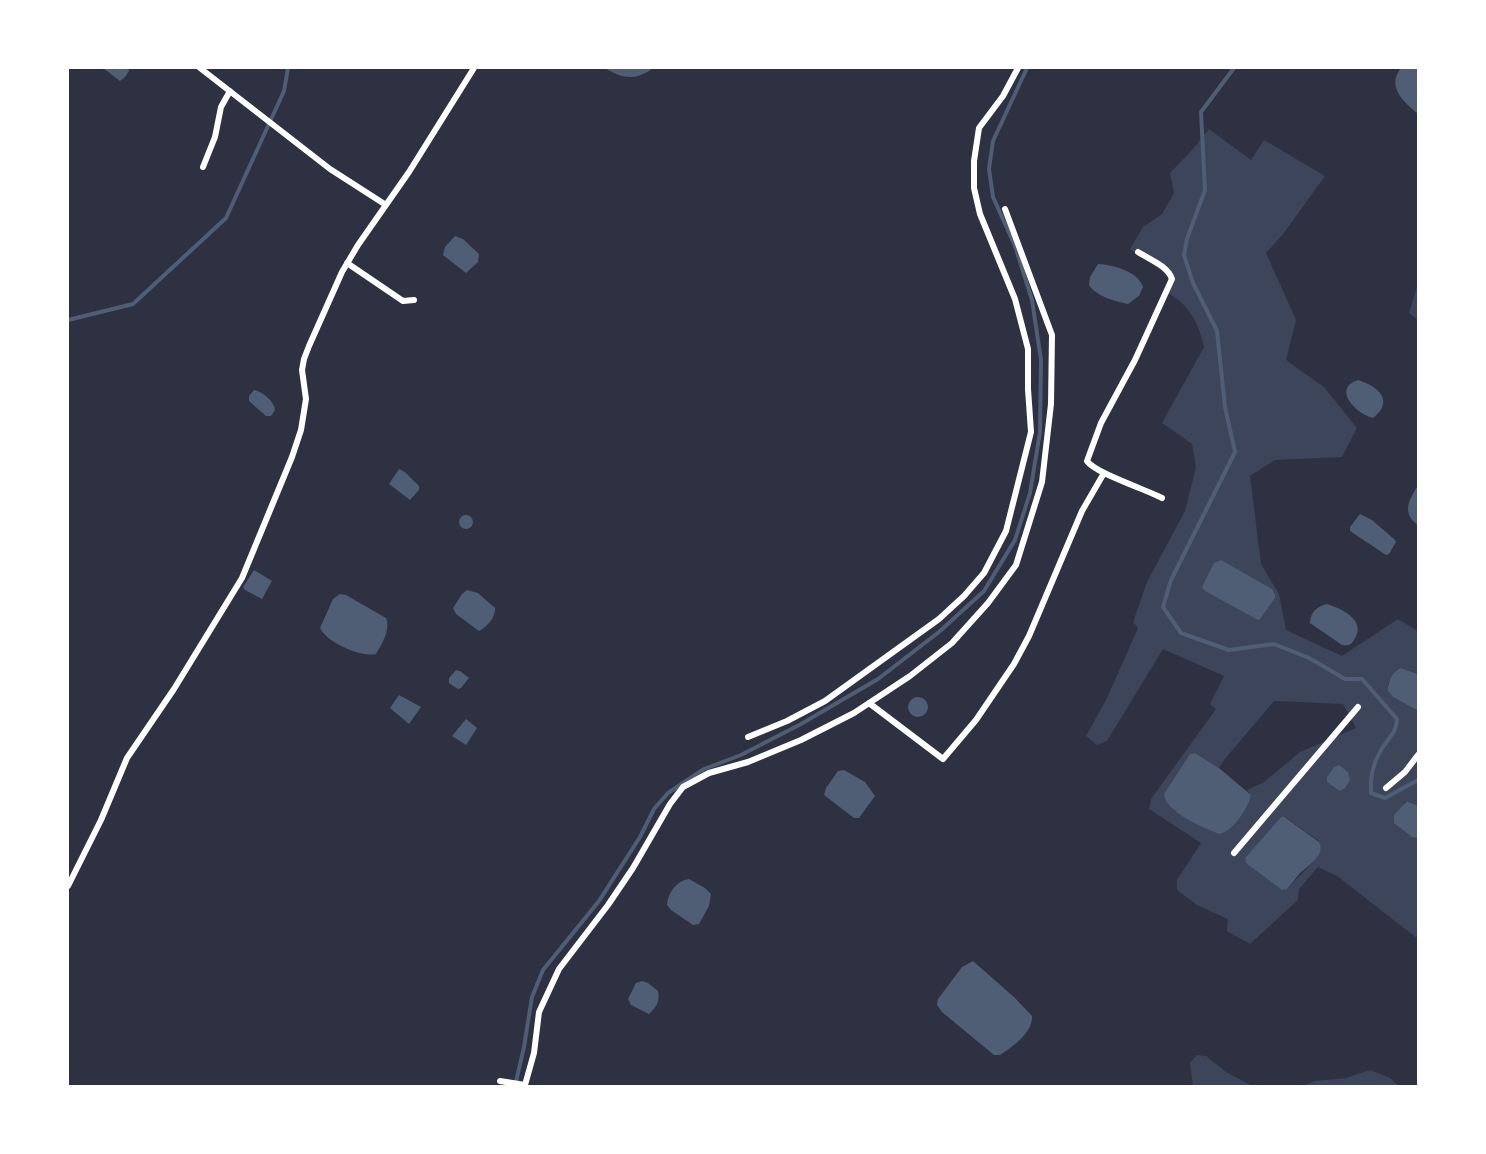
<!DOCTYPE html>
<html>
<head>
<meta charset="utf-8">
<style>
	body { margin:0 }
	#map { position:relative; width:1486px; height:1154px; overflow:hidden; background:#2d3142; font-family:"Fira Sans",sans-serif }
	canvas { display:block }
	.frame { position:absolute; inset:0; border:69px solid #fff; pointer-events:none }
</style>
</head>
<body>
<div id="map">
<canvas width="1486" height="1154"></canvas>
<div class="frame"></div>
</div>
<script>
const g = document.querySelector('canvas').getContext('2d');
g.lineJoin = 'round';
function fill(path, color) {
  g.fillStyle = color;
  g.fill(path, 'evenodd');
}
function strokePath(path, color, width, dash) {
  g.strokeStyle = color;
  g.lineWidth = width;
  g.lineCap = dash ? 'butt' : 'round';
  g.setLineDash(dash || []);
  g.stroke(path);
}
const green = new Path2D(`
	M1209,129L1251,160L1264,140L1325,176L1283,234L1266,253L1296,320L1286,360L1324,387L1357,428L1342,457L1275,460L1250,476L1261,564L1279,594L1286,630L1342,656L1398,619L1418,631V674L1402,668L1388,683V691L1393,697L1418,711V806L1408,801L1404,802L1417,838L1418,836V939L1337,876L1318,867L1299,889L1298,900L1250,944L1227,931L1228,919L1197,905L1177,890V880L1201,843L1149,809L1151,799L1216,709L1210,704L1224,676L1163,649L1107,741L1097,745L1086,736L1107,698L1138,628L1133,622L1147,582L1185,511L1196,467L1192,444L1162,423L1204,347C1198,321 1189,304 1164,291L1168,282V275L1130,249L1143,227L1162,214L1174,193L1170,173L1192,150ZM1274,701L1343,704L1356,728L1300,752L1264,782L1247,790L1251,795L1195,753L1219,768L1224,760ZM1283,816L1319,841L1313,862L1287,889H1282L1246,862L1245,858L1280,818Z
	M1418,284V320L1409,313Z
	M1197,1055L1206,1056L1226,1072L1252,1086H1193L1190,1063Z
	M1370,1070L1390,1078L1399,1086H1303L1315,1081L1346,1078Z`);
const water = new Path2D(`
	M103,68H128L129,71L125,77L120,81Z
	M605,68H653C637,81 622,79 605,68Z
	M1401,68H1418V114C1404,102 1386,87 1401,68Z
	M455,236L463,239L479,254L478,262L466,273L443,255L445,247Z
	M1098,264C1113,265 1138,271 1143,287L1139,296L1128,304C1115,301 1097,297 1089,285L1090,277Z
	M1358,380C1378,386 1395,401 1373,418C1357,414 1331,389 1358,380Z
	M254,390C262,391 275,402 275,410L271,416H266L249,401V396Z
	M399,469L405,472L419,486V490L410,500L389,484Z
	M1418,485V525C1401,513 1409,500 1418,485Z
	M1360,514L1372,520L1394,539L1396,542L1389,554L1386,555L1350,531V527Z
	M459 522a7 7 0 1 1 14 0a7 7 0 1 1-14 0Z
	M1221,560L1272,589L1275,594V598L1260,619L1258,620L1205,591L1202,587L1214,563Z
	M254,570L272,581L262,599L245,590L243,587Z
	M467,590L478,593L495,608C496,617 487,627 479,631L456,614L453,608L462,594Z
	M340,594L346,595L386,618C391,629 382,644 376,654C362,658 326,642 320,628L333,599Z
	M1327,604C1343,609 1367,621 1354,640C1351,645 1348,646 1342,645L1310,623C1310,613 1317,606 1327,604Z
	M1401,668L1418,674V711L1393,697L1388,691C1388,681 1392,672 1401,668Z
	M456,670L460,671L469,678L461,688L458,689L449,683V678Z
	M399,695L421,707L409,724L390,708Z
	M908 707a10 10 0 1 1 20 0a10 10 0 1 1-20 0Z
	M466,719L477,728L466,745L452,736Z
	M1195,753L1219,768L1251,795C1248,808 1234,830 1220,834C1205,829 1164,811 1164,794L1190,754Z
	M1339,765L1348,772L1350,780L1345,788L1340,791L1327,782V777L1334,767Z
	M844,770L865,782L875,796L859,818H854L824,795L826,788L838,771Z
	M1407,801L1418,806L1417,838L1412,837L1394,823V815Z
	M1283,816L1319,842C1326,855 1309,865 1300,873C1296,878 1292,883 1287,889L1282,890L1246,863L1245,858L1280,818Z
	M689,879L705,888L711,894L709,906L699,924L693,925L671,910L667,905C668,893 676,881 689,879Z
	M973,961L1015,998L1032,1016C1033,1033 1012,1047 1000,1055H994L942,1012L937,1005L938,999L962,967Z
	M642,981L648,983L658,991C660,1002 657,1006 649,1014L631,1005L628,999L636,983Z`);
const stream = new Path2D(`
	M1234,68L1201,112L1205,190L1187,239L1184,255L1193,283L1217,331L1225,407L1235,452L1171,580L1163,607L1181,633L1229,650L1274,644L1309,658L1345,679H1362L1397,719C1396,736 1387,738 1380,752C1373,764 1370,779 1371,793L1385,798L1418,780
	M68,320L133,304L226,218L284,91L288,68
	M515,1086L524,1047L532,997L543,970L599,901L640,837L654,809L668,793L704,769L741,755L801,724L878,679L939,632L984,591L1015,540L1030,493L1040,432L1041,360L1032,300L1015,246L993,197L989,169L993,141L1027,68`);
const minor = new Path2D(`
	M200,68L330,169L386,205
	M203,167L215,137L221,107L230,91
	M1138,252C1149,259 1168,266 1172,279L1135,360L1101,423L1087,461C1095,473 1145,489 1162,498
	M347,263L403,301L414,300
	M869,703L943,759L976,720L1014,664L1029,636L1082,511L1104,473
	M748,737L787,721L825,701L939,619L964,596L984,573L1006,531L1031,432L1028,389V349L1015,299L980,214L974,188V161L979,128L1003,96L1018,68
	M1386,788L1405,772L1418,755
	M1234,853L1358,707
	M68,886L101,820L127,758L174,689L242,578L292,457L301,430L306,399L302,370L304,359L309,346L342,272L358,245L409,172L474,68
	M500,1081L525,1085L534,1053L539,1012L559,969L608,905L633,868L670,804L683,787L709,773L748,762L801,740L854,713L910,676L952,643L988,603L1016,565L1042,482L1051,404L1052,335L1005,209`);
fill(green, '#3c4559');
fill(water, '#4f5d75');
strokePath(stream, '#4f5d75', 4);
strokePath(minor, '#fff', 6);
</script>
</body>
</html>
